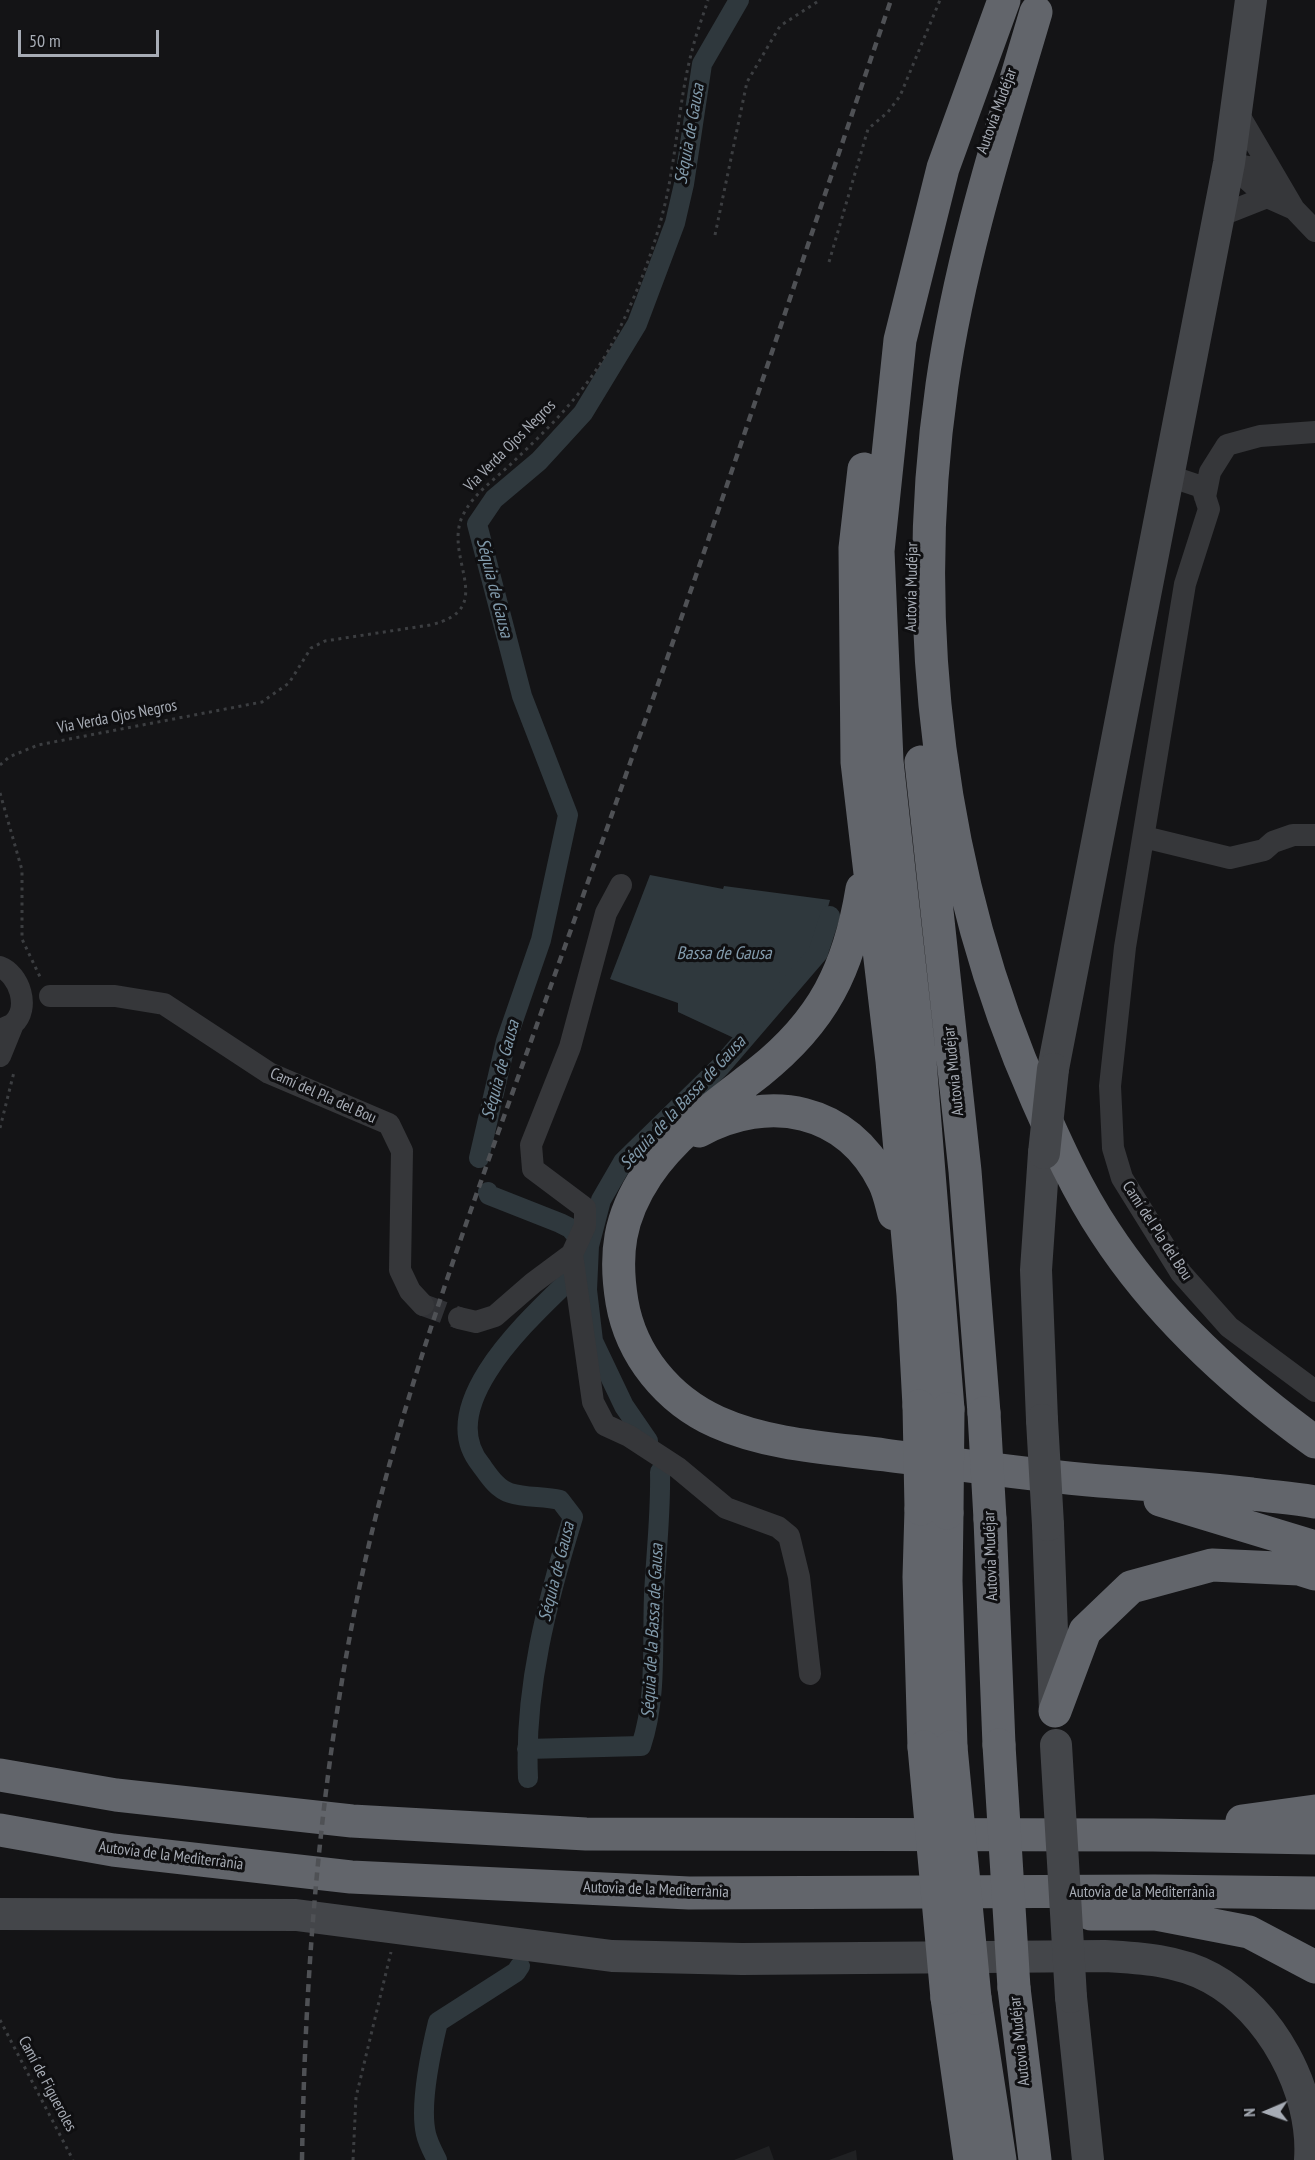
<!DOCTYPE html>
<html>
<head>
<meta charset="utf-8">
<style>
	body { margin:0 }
	#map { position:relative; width:1315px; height:2160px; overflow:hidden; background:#141416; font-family:"PT Sans Narrow",sans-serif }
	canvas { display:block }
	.north { position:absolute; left:1237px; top:2082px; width:60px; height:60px; -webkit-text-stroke:4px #0f0f11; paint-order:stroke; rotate:268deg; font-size:16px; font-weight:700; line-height:24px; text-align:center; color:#a7acb5 }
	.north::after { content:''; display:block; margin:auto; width:21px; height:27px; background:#a7acb5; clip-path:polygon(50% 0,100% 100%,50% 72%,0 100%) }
	.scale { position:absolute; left:18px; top:30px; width:141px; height:27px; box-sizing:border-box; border:3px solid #a7acb5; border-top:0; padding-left:8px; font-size:18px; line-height:21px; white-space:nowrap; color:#a7acb5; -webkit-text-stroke:4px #0f0f11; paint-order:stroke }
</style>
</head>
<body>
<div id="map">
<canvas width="1315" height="2160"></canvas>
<div class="north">N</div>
<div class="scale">50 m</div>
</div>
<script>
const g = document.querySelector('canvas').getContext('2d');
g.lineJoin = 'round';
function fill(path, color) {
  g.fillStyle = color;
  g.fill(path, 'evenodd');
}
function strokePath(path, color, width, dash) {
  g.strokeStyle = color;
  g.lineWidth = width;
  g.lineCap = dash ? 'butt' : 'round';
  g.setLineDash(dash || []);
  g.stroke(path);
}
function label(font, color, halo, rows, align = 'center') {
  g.font = font + ' "PT Sans Narrow",sans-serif';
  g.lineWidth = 6;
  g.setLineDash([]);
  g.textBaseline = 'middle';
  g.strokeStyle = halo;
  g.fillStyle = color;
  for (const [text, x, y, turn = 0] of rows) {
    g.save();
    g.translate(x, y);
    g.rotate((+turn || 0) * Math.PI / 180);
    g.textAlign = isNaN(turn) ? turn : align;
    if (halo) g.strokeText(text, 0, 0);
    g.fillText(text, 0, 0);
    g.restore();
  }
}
const built = new Path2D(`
	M769,2146L774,2160H734Z
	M856,2150L857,2160H829Z`);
const water = new Path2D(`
	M650,875L723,889L724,886L830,900L815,953L736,1039L678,1012V1003L610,979Z`);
const canal = new Path2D(`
	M479,1158L506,1041L541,940L568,815L522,696L477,524L494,499L539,461L583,413L637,324L675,223L684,184L702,64L739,0
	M488,1192L489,1195L560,1223L570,1228L576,1235
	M648,1441L624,1406L593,1341L587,1290L589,1246L601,1200L623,1162L721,1066L818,953L830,916
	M527,1749L641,1746C657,1699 652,1645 654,1595C656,1554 661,1513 660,1472
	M528,1778C524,1689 547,1602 573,1517L560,1500C544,1496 526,1498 510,1493C497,1489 489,1476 481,1465C433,1407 526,1322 566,1283
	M437,2160C433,2152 428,2143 426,2134C419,2104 431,2051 438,2022L516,1972L520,1966`);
const minorTunnel = new Path2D(`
	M423,1305L459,1318`);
const path = new Path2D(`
	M715,235L747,82L780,26L820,0
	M829,262L868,129L888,112L900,96L940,0
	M0,765L9,757L38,745L262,702L289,683L311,648L325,641L430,625C501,609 440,556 464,513C475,492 497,478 514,461C549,428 584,393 608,351C631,308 651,260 663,212C677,158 678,101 693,47C697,31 703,16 708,0
	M0,793L22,870V939L41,979
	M0,1128L14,1072
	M0,2020L73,2160
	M353,2160L356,2097L391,1952`);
const minor = new Path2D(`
	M1267,197L1229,163L1272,172
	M1294,209L1315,231
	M1219,216L1267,197L1294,209L1236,110
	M1169,476L1202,487L1209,509L1185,584L1125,947L1110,1086L1113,1148L1122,1178L1181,1273L1229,1327L1315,1391
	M1205,497L1210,472L1227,445L1260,436L1315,432
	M1144,837L1230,858L1264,850L1273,842L1293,835H1315
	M621,885L606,913L570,1047L531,1145L533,1169L585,1208V1226L572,1254L593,1402L605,1425L629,1436L678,1468L726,1508L778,1527L789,1536L799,1577L810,1674
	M0,967C19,974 31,1008 13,1024C10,1026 4,1028 0,1030
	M50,996H115L164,1004L269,1073L389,1124L402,1151L400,1270L410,1291L423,1305
	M0,1056L13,1024
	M459,1318L476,1322L495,1316L533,1283L572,1254`);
const secondary = new Path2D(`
	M1053,1069L1229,163L1251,0
	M1042,1420L1036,1270L1044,1153
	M1048,1525L1055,1711
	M0,1914L296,1915L612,1956L742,1959L1104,1956C1140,1958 1178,1960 1211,1978C1270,2010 1315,2090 1310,2160
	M1071,1997L1088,2160`);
const motorway = new Path2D(`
	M1036,12C1000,134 960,258 942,385C908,623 939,879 1037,1100C1057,1145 1077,1190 1105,1232C1159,1315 1235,1384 1315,1442
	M864,469L855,548L857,762L892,1061L913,1295L919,1406
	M921,762L965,1171L984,1413
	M862,889C849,969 823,1021 759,1072C719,1103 675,1133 647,1175C619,1217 614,1254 622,1302C631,1355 668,1400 717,1422C768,1445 829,1448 885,1455C956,1464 1028,1475 1100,1481C1150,1485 1201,1488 1252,1494C1273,1497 1295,1498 1315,1502
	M699,1131C769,1093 847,1108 884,1182C889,1192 891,1203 894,1214
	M948,1409L920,1061L887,761L878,551L900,340L943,168L1004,0
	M1160,1500L1315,1547
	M921,1509L919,1577L924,1747
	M947,1513L946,1581L951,1747
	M990,1519L999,1745
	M1055,1711L1085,1631L1131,1587L1212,1565L1299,1569L1315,1574
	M0,1775L116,1795L352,1821L586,1834L1153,1835L1315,1838
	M1242,1821L1315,1811
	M0,1830L113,1850L351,1877L689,1893L1155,1891L1315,1893
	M1084,1911L1091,1914H1156L1249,1932L1315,1967
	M1014,1988L1035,2160
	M947,1998L970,2160
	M975,1998L1000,2160`);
const rail = new Path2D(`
	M302,2160C305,1974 319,1792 355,1609C387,1446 443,1289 498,1133C544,1005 590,877 635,749C724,501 805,250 891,0`);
const secondaryBridge = new Path2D(`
	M1044,1153L1053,1069
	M1042,1420L1048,1525
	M1056,1745L1071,1997`);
const motorwayBridge = new Path2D(`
	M919,1406L921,1509
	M984,1413L990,1519
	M947,1513L948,1409
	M999,1745L1014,1988
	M924,1747L947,1998
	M951,1747L975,1998`);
const streetNames = [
	["Autovía Mudéjar",997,111,-70],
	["Via Verda Ojos Negros",510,446,-45],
	["Autovía Mudéjar",912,587,-89],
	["Via Verda Ojos Negros",117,717,-11],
	["Autovía Mudéjar",954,1071,-96],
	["Camí del Pla del Bou",323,1096,24],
	["Camí del Pla del Bou",1157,1231,57],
	["Autovía Mudéjar",991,1556,-92],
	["Autovia de la Mediterrània",171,1856,7],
	["Autovia de la Mediterrània",656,1890,2],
	["Autovia de la Mediterrània",1142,1892],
	["Autovía Mudéjar",1020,2041,-96],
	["Camí de Figueroles",47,2084,62]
];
const waterNames = [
	["Séquia de Gausa",690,134,-80],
	["Séquia de Gausa",494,588,76],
	["Bassa de Gausa",724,954],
	["Séquia de Gausa",501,1070,-75],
	["Séquia de la Bassa de Gausa",683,1103,-47],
	["Séquia de Gausa",557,1572,-76],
	["Séquia de la Bassa de Gausa",653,1631,-87]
];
fill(built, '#202123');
fill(water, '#2f383d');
strokePath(canal, '#2f383d', 20);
strokePath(minorTunnel, '#313236', 22, [22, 11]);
strokePath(path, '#3c3e41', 3, [3, 4.5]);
strokePath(minor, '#36373a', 22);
strokePath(secondary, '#44464a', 32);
strokePath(motorway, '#62656b', 33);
strokePath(rail, '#4f5155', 4.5, [8, 6]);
strokePath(secondaryBridge, '#44464a', 32);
strokePath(motorwayBridge, '#62656b', 33);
label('16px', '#a7acb5', '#0f0f11', streetNames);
label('italic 18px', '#829bac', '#0f0f11', waterNames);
</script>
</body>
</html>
